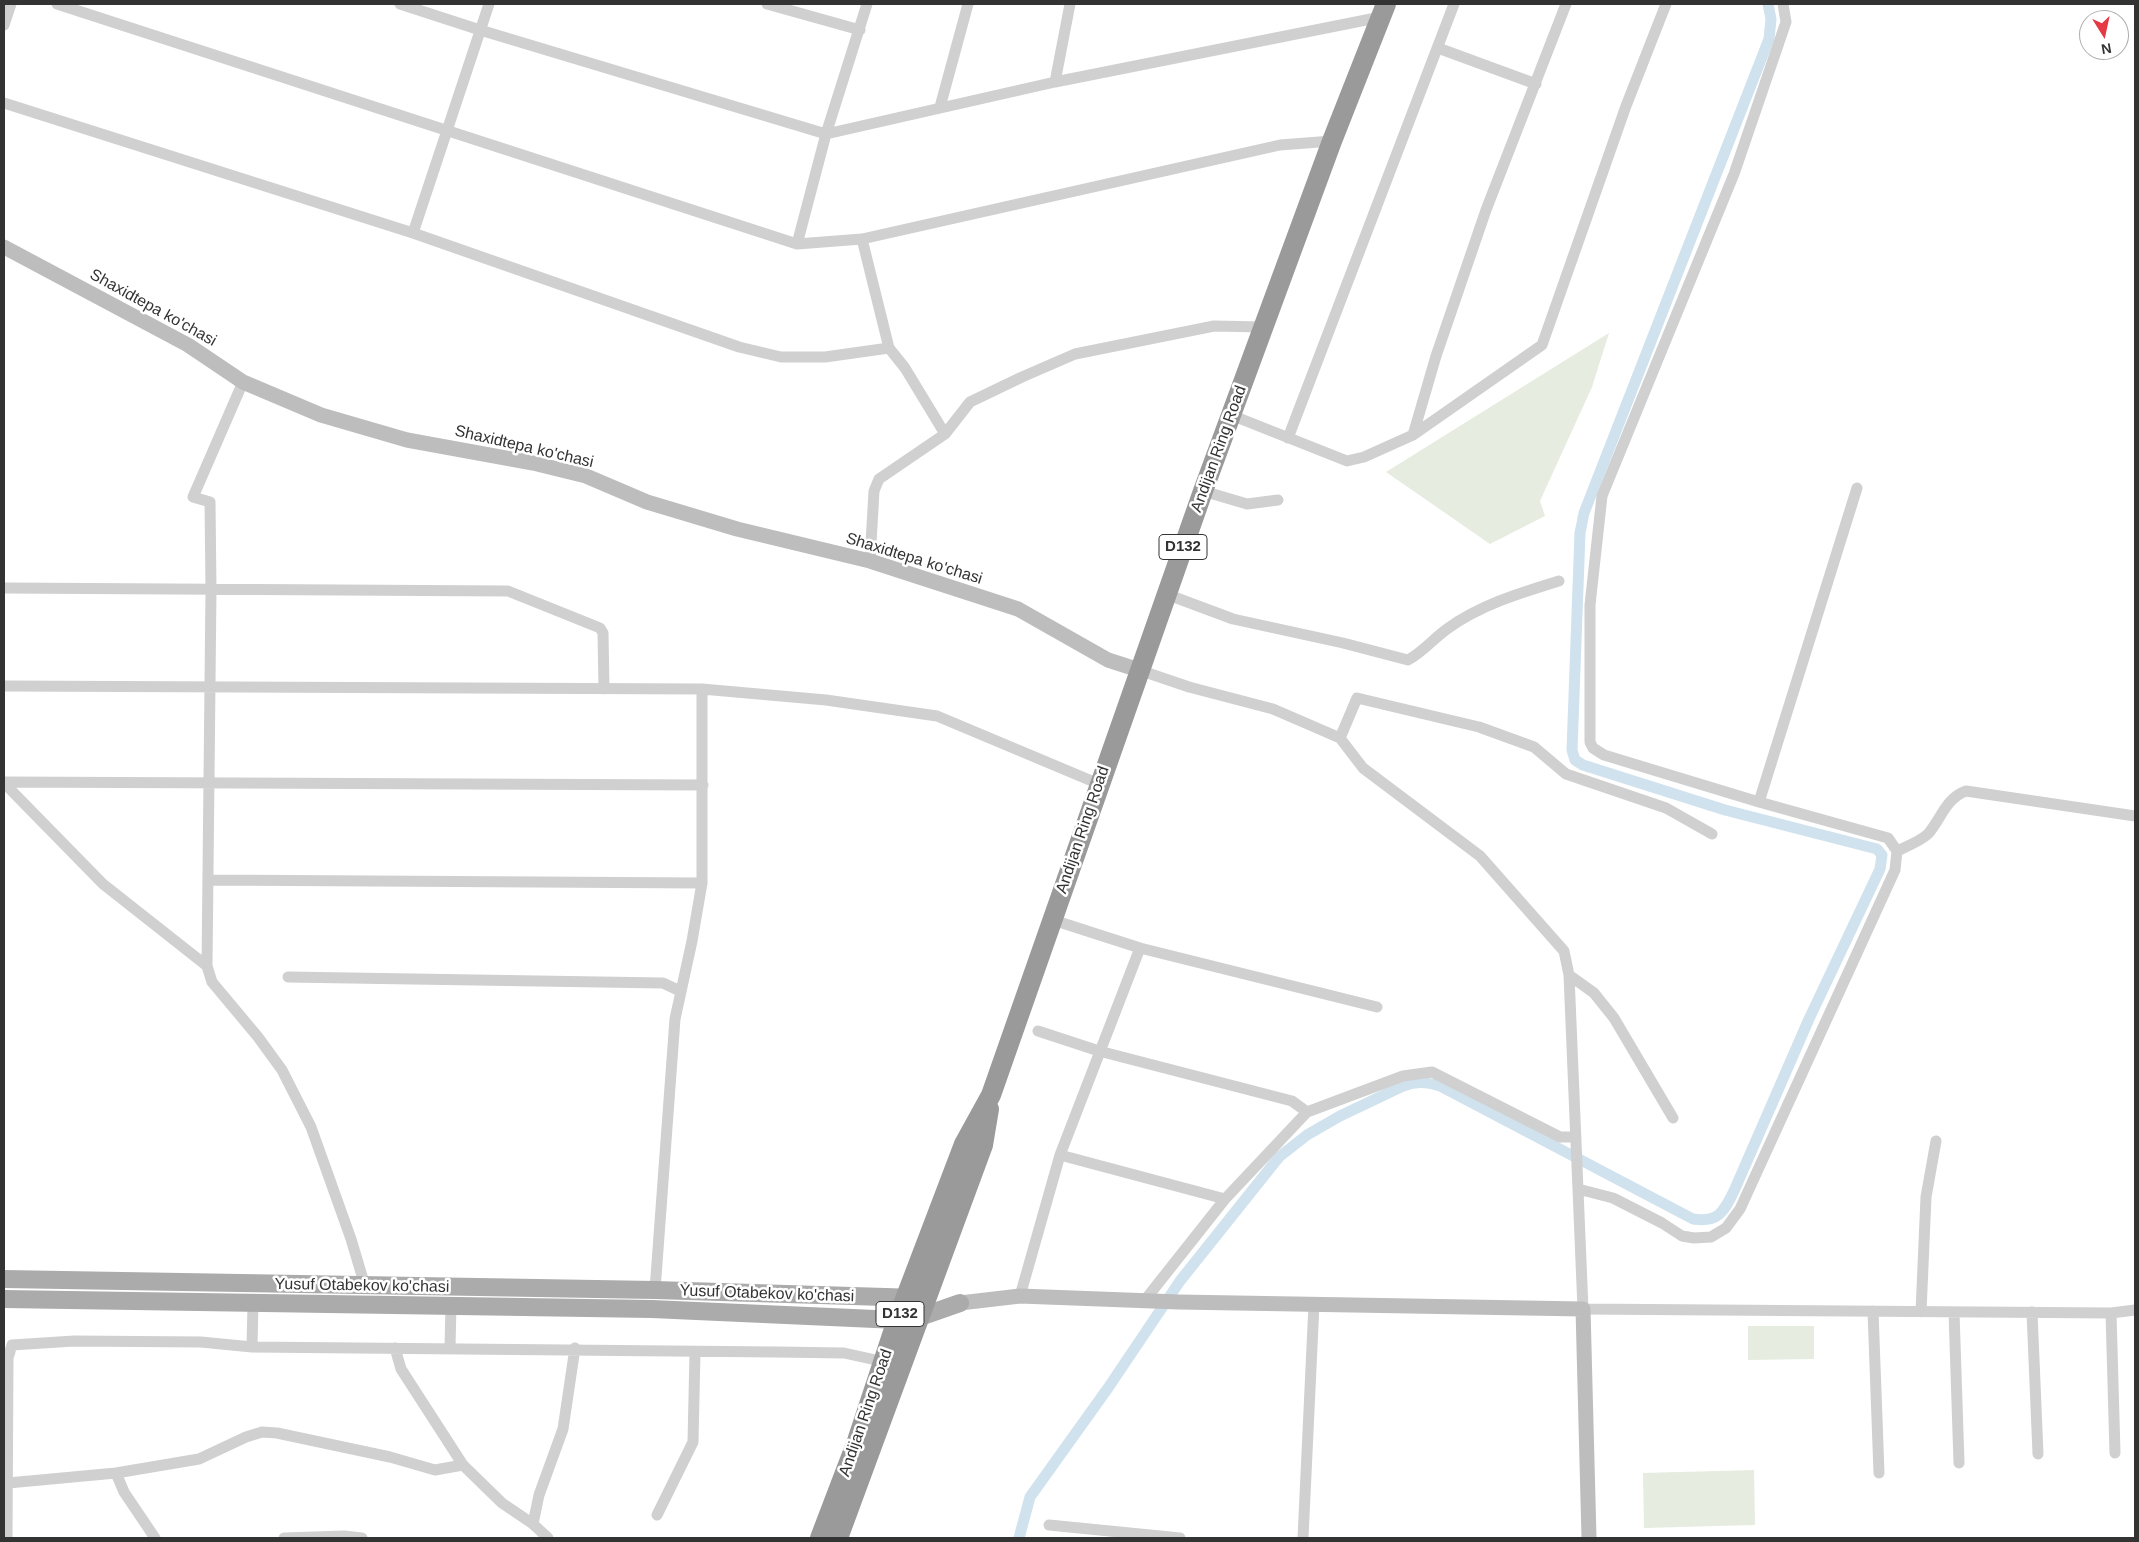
<!DOCTYPE html>
<html>
<head>
<meta charset="utf-8">
<style>
	body { margin:0 }
	#map { position:relative; width:2139px; height:1542px; overflow:hidden; background:#fff; font-family:Helvetica,sans-serif }
	canvas { display:block }
	.frame { position:absolute; inset:0; border:5px solid #333; pointer-events:none }
	.north { position:absolute; left:2079px; top:10px; width:50px; height:50px; box-sizing:border-box; background:#fff; border:1px solid #adadad; border-radius:50%; rotate:170deg; font-size:14px; font-weight:700; line-height:20px; text-align:center; color:#333 }
	.north::after { content:''; display:block; margin:auto; width:18px; height:22px; background:#e63946; clip-path:polygon(50% 0,100% 100%,50% 72%,0 100%) }
</style>
</head>
<body>
<div id="map">
<canvas width="2139" height="1542"></canvas>
<div class="frame"></div>
<div class="north">N</div>
</div>
<script>
const g = document.querySelector('canvas').getContext('2d');
g.lineJoin = 'round';
function fill(path, color) {
  g.fillStyle = color;
  g.fill(path, 'evenodd');
}
function strokePath(path, color, width, dash) {
  g.strokeStyle = color;
  g.lineWidth = width;
  g.lineCap = dash ? 'butt' : 'round';
  g.setLineDash(dash || []);
  g.stroke(path);
}
function label(font, color, halo, rows, align = 'center') {
  g.font = font + ' Helvetica,sans-serif';
  g.lineWidth = 5;
  g.setLineDash([]);
  g.textBaseline = 'middle';
  g.strokeStyle = halo;
  g.fillStyle = color;
  for (const [text, x, y, turn = 0] of rows) {
    g.save();
    g.translate(x, y);
    g.rotate((+turn || 0) * Math.PI / 180);
    g.textAlign = isNaN(turn) ? turn : align;
    if (halo) g.strokeText(text, 0, 0);
    g.fillText(text, 0, 0);
    g.restore();
  }
}
const green = new Path2D(`
	M1609,333L1592,387L1540,501L1545,516L1490,544L1386,472Z
	M1748,1326H1814V1359L1748,1360Z
	M1754,1470L1755,1525L1644,1528L1643,1473Z`);
const canal = new Path2D(`
	M1019,1538L1030,1497L1108,1388L1180,1281L1279,1157L1307,1135L1340,1116L1403,1086C1417,1081 1426,1082 1440,1086L1693,1219C1719,1223 1724,1211 1734,1191L1809,1019L1880,869L1882,855L1877,849L1725,810L1583,765L1575,760L1572,750L1580,533L1584,513L1769,39L1771,19L1768,4`);
const street = new Path2D(`
	M57,4L797,244L862,239L1280,145L1332,141
	M400,4L480,30L826,134L1055,82L1381,17
	M767,4L860,30
	M4,25L11,4
	M1438,48L1536,84
	M1055,82L1070,4
	M4,103L413,233L739,347L781,357H825L889,348L862,239
	M940,107L968,4
	M413,233L489,4
	M797,244L826,134L867,4
	M889,348L905,368L945,434
	M243,382L193,497L210,502L211,589L207,966L212,982L258,1037L282,1070L311,1127L351,1239L365,1286
	M1231,415L1347,461L1364,457L1413,435L1542,345L1626,106L1666,4
	M1413,435L1436,356L1486,210L1566,4
	M1288,438L1454,4
	M1203,491L1247,504L1278,500
	M870,561L874,491L879,479L945,434L970,402L1022,377L1075,354L1214,326L1263,327
	M4,588L508,591L600,628L603,633L604,689
	M1166,594L1233,619L1343,643L1408,660C1423,652 1433,639 1447,629C1480,605 1520,593 1559,581
	M1139,670L1189,687L1273,709L1340,738L1363,768L1480,856L1564,951L1569,975L1583,1309L2111,1313L2135,1310
	M4,686L702,689L826,700L937,716L1099,784
	M1340,738L1357,698L1479,727L1534,747L1566,774L1666,808L1712,834
	M4,782L703,785
	M4,783L103,884L207,966
	M1759,802L1604,755L1593,748L1590,742V605L1602,496L1734,174L1786,22L1783,4
	M1897,851C1907,846 1919,842 1928,834C1941,819 1946,798 1966,791L2135,816
	M208,880L702,883
	M1140,948L1377,1007
	M1569,975L1594,993L1614,1018L1673,1118
	M288,977L663,983L680,991
	M1038,1031L1099,1051L1292,1101L1307,1112
	M1060,1155L1225,1199
	M1578,1189L1613,1198L1662,1223L1682,1236L1694,1238L1711,1237L1726,1228L1740,1209L1895,870L1897,851L1888,838L1759,802L1857,488
	M655,1290L675,1019L692,941L702,883V689
	M1020,1296L1060,1155L1140,948L1053,920
	M1145,1300L1225,1199L1307,1112L1403,1076L1432,1072L1560,1137H1576
	M1873,1311L1879,1473
	M1921,1312L1926,1197L1936,1141
	M1954,1312L1959,1463
	M2032,1312L2038,1454
	M2111,1313L2115,1453
	M252,1347L253,1303
	M450,1347L451,1305
	M395,1348L401,1369L463,1465L502,1503L533,1524L548,1538
	M116,1473L124,1492L155,1538
	M8,1483L116,1473L199,1459L246,1437L262,1432L277,1433L390,1457L435,1470L463,1465
	M657,1515L693,1442L695,1352
	M533,1524L539,1495L563,1429L575,1348
	M1049,1525L1180,1538
	M7,1538L8,1358L12,1345L74,1341L201,1342L252,1347L776,1352L844,1353L885,1362
	M284,1538L344,1536L362,1538
	M1303,1538L1314,1304`);
const secondary = new Path2D(`
	M4,247L188,345L243,382L321,415L407,440L533,463L586,476L647,502L737,529L870,561L1018,609L1108,660L1139,670
	M960,1303L1020,1296L1179,1302L1583,1309L1589,1538`);
const primary = new Path2D(`
	M4,1279L655,1290L918,1298
	M4,1299L652,1309L897,1320L920,1317L960,1303`);
const highway = new Path2D(`
	M820,1538L857,1441L897,1320L964,1144L991,1095L1203,491L1332,141L1386,4
	M838,1538L983,1145L989,1109`);
const shields = [
	[1183,547,48],
	[900,1314,48]
];
const shieldNames = [
	["D132",1183,547],
	["D132",900,1314]
];
const streetNames = [
	["Shaxidtepa ko'chasi",153,308,29],
	["Shaxidtepa ko'chasi",524,447,13],
	["Andijan Ring Road",1219,449,-70],
	["Shaxidtepa ko'chasi",914,559,17],
	["Andijan Ring Road",1083,830,-71],
	["Yusuf Otabekov ko'chasi",362,1286,1],
	["Yusuf Otabekov ko'chasi",767,1294,2],
	["Andijan Ring Road",866,1413,-71]
];
fill(green, '#e6ecdf');
strokePath(canal, '#cfe2ee', 11);
strokePath(street, '#d0d0d0', 11);
strokePath(secondary, '#bdbdbd', 15);
strokePath(primary, '#ababab', 18);
strokePath(highway, '#9a9a9a', 20);
for (const [x, y, w] of shields) {
  const box = new Path2D();
  box.roundRect(x - w / 2, y - 12.5, w, 25, 4);
  g.fillStyle = '#fff';
  g.fill(box);
  strokePath(box, '#333', 1);
}
label('bold 15px', '#333', null, shieldNames);
label('16px', '#333', '#fff', streetNames);
</script>
</body>
</html>
